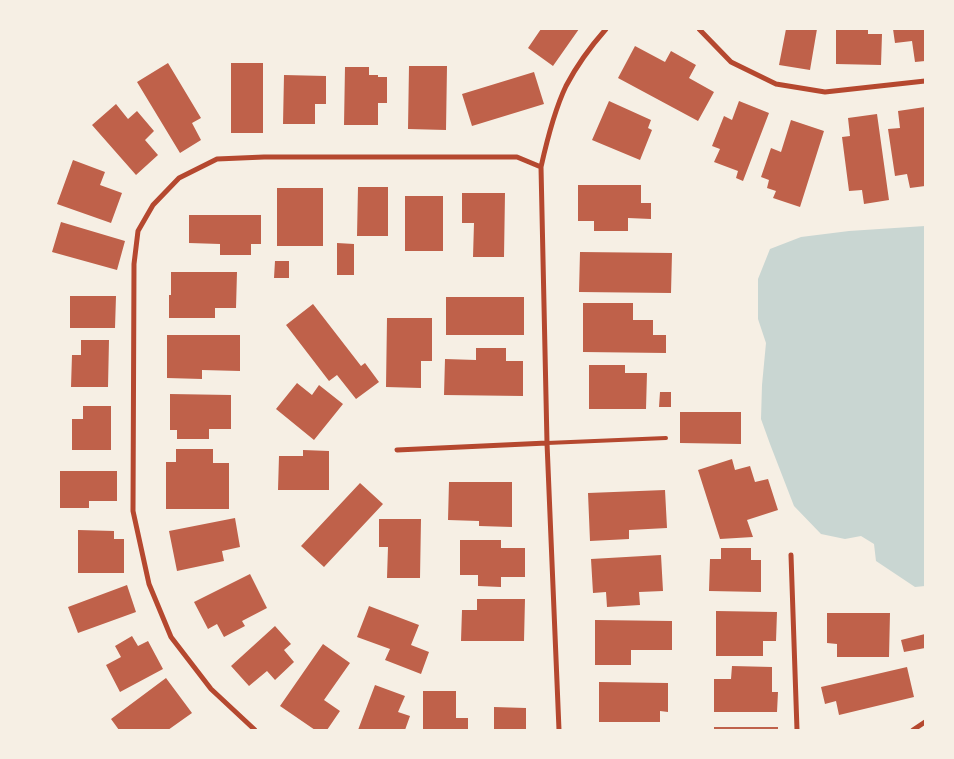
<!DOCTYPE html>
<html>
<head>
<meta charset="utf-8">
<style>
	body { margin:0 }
	#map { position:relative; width:954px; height:759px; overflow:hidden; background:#f6efe4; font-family:Cabin,sans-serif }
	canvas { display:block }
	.frame { position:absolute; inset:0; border:30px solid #f6efe4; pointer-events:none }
</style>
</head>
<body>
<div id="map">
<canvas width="954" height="759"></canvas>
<div class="frame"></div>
</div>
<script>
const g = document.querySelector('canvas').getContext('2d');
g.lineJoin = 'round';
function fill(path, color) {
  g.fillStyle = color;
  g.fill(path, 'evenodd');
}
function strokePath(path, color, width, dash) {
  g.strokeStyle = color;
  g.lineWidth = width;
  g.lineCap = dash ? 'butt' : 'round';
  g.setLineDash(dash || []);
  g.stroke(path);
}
const water = new Path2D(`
	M925,226V586L915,587L876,561L874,544L861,536L845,539L821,534L794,506L770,444L761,419L762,385L766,343L758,319V279L770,249L801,237L849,231Z`);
const building = new Path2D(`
	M541,29H579L553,66L528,48Z
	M786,29H817L810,70L779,65Z
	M836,29H868V34H882L881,65L836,64Z
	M893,29H925V61L915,62L912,41L895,43Z
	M635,46L665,62L671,51L696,65L689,78L714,92L698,121L618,78Z
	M168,63L201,118L192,123L201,140L180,153L137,82Z
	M231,63H263V133H231Z
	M409,66H447L446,130L408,129Z
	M345,67H369V75H378V77H387V103H378V125H344Z
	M534,72L544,104L472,126L462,94Z
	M284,75L326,76V104H315V124H283Z
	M609,101L651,120L648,128L652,130L640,160L592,140Z
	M739,101L769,113L743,181L736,178L738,171L714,162L720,149L712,146L724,116L732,120Z
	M116,104L128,119L137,111L154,131L145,140L158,155L136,175L92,125Z
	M925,107V186L910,188L907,174L895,176L888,129L900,128L898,111Z
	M877,114L889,200L864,204L862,190L849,191L842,137L850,136L848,118Z
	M791,120L824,131L800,207L773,198L776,191L767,188L769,180L761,177L771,148L781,152Z
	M73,160L105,172L100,185L122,193L111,223L57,204Z
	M578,185H641V203H651V219L628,218V231H594V221H578Z
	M358,187H388V236H357Z
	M277,188H323V246H277Z
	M462,193H505L504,257H473L474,223H462Z
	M405,196H443V251H405Z
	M189,215H261V244H251V255H220V244L189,243Z
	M61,222L125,241L117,270L52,252Z
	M337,243L354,244V275H337Z
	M580,252L672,253L671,293L579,292Z
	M275,261H289V278H274Z
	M171,272H237L236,308H215V318H169V295H171Z
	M70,296H116L115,328H70Z
	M446,297H524V335H446Z
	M583,303H633V320H653V335H666V353L583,352Z
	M313,304L361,366L365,363L379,382L356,399L337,375L329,381L286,325Z
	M387,318H432V361H421V388L386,387Z
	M167,335H240V371L202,370V379L167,378Z
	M81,340H109L108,387H71L72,355H81Z
	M476,348H506V361H523V396L444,395L445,359L476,360Z
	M589,365H625V373H647L646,409H589Z
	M297,383L312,395L319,385L343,404L314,440L276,409Z
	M660,392H671V407H659Z
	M170,394L231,395V429H209V439H177V430H170Z
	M83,406H111V450H72V419H83Z
	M680,412H741V444L680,443Z
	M176,449H213V463H229V509H166V462H176Z
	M303,450L329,451V490H278L279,456H303Z
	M732,459L735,470L750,466L755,482L768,479L778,510L747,520L753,537L720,539L698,470Z
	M60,471H117V501H89V508H60Z
	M449,482H512V527L479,526V521L448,520Z
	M360,483L383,504L324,567L301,546Z
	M665,490L667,528L629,530V539L590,541L588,493Z
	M235,518L240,547L222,551L224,561L177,571L169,531Z
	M379,519H421L420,578H387L388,547H379Z
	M78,530L114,531V539H124V573H78Z
	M460,540H501V548H525V577H501V587L478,586V575H460Z
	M721,548H751V560H761V592L709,591L710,559H721Z
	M661,555L663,591L639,592L640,605L607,607L606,592L593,593L591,559Z
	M250,574L267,608L242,621L245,626L224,637L217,624L208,629L194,602Z
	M127,585L136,612L78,633L68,607Z
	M477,599H525L524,641H461L462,610H477Z
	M369,606L419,625L411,645L429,652L421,674L385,660L390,649L357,637Z
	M716,611L777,612L776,641H763V656H716Z
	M827,613H890L889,657H837V644L827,643Z
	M595,620L672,621V650H631V665H595Z
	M275,626L291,644L284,650L294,662L275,680L267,671L249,686L231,666Z
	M925,634V648L904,652L901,640Z
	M132,636L138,646L148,641L163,669L120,692L106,665L121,657L115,646Z
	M323,644L350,663L324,700L340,711L327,730H315L280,706Z
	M732,666L772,667V692H778L777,712H714V679H731Z
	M907,667L914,697L839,715L836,701L825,704L821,687Z
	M166,678L192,713L168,730H119L111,719Z
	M599,682L668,683V712L660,711V722H599Z
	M375,685L405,696L398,712L410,716L405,730H358Z
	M423,691H456V718H468V730H423Z
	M494,707L526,708V730H494Z
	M714,727H778V730H714Z`);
const service = new Path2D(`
	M547,443L666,438`);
const minor = new Path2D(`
	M699,29L731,62L776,84L825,92L925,81
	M397,450L547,443
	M791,555L797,730
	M255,730L211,689L171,637L149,584L133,511L134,264L138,231L153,205L179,178L217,159L264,157H517L541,167
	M559,730L547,443L541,167C547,140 554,111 566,86C577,65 591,46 606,29
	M913,730L925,722`);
fill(water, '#c9d6d2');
fill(building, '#bf614a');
strokePath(service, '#b5482f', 4);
strokePath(minor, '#b5482f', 5);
</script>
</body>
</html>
